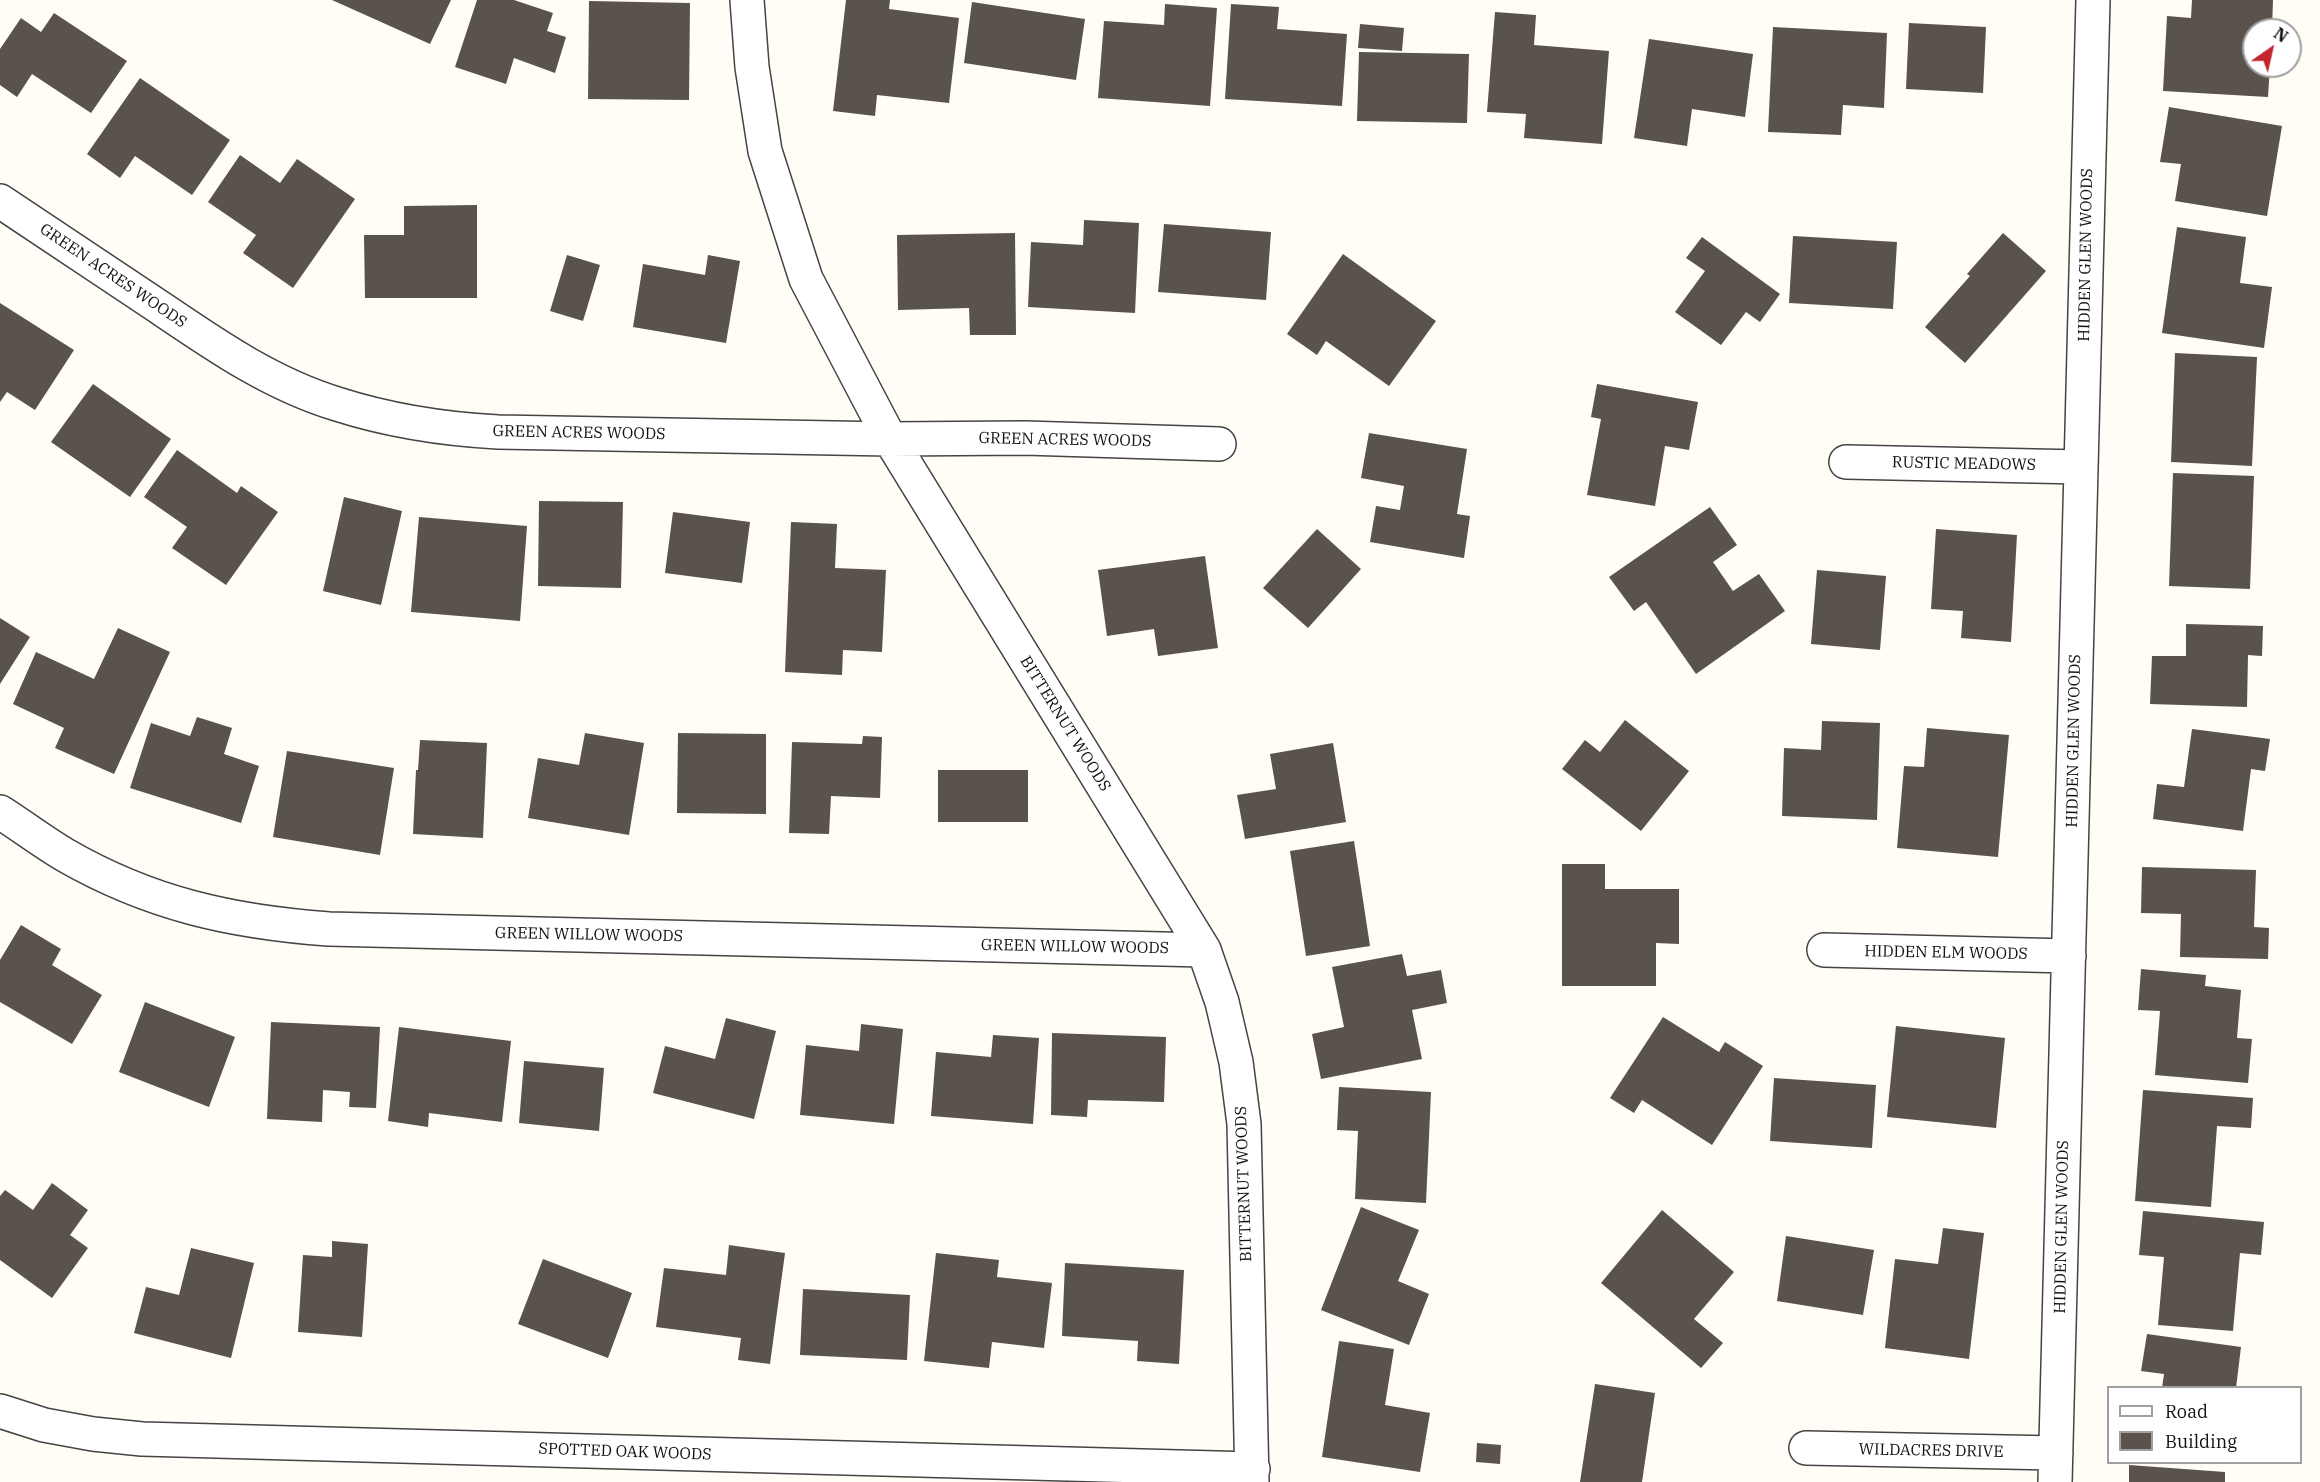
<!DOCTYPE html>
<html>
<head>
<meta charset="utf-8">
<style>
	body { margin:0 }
	#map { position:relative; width:2320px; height:1482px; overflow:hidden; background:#fffdf5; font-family:"IBM Plex Serif",serif }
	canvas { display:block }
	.legend { position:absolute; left:2107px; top:1386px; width:195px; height:78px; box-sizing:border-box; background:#fff; border:2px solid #a0a0a0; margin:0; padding:8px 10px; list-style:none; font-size:18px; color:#111 }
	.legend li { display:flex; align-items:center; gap:12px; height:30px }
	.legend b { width:30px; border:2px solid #a0a0a0 }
	.north { position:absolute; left:2242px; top:18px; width:60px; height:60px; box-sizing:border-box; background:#fff; border:2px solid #a0a0a0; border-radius:50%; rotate:34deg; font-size:16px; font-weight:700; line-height:24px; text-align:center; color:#111 }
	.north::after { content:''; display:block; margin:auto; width:21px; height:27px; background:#c4262e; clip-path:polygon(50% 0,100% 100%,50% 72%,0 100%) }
</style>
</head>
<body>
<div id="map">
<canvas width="2320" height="1482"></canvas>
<ul class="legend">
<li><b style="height:8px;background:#fff"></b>Road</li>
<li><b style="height:16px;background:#5a524d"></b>Building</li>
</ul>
<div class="north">N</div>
</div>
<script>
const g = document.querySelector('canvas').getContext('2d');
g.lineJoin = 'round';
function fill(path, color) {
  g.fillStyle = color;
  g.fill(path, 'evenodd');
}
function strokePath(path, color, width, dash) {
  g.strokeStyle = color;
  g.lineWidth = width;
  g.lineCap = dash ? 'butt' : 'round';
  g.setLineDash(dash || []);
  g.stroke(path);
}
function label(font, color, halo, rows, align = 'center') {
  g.font = font + ' "IBM Plex Serif",serif';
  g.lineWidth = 6;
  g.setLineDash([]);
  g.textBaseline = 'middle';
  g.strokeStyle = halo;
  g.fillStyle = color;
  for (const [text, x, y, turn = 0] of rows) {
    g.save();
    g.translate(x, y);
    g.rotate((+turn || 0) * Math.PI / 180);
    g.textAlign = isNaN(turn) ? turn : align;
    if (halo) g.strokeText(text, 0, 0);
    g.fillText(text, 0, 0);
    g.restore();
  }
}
const building = new Path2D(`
	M332,0H451L430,44Z
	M477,0H514L553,13L547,31L566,37L555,73L514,58L506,84L455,67Z
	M846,0H890L889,9L959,18L949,103L877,95L875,116L833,111Z
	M2192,0H2273L2272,30H2254V66H2270L2268,97L2163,91L2167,16L2191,18Z
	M589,1L690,3L689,100L588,99Z
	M972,2L1085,19L1076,80L964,63Z
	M1165,4L1217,8L1210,106L1098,98L1104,21L1164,25Z
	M1231,4L1279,7L1277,29L1347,34L1342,106L1225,99Z
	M1495,12L1536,15L1534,45L1609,51L1602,144L1524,138L1526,114L1487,112Z
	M54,13L127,61L91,113L32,74L17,97L0,85V49L21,18L41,32Z
	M1909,23L1986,27L1983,93L1906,89Z
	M1360,24L1404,28L1402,51L1358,48Z
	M1773,27L1887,33L1884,108L1843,105L1841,135L1768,132Z
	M1649,39L1753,54L1745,117L1692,109L1687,146L1634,138Z
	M1359,52L1469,54L1467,123L1357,121Z
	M140,78L230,140L192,195L135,156L120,178L87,154Z
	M2169,107L2282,126L2267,216L2175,201L2181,164L2160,162Z
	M240,155L280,183L297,159L355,199L293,288L243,253L256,235L208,202Z
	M477,205V298H365L364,235H404V206Z
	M1084,220L1139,223L1135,313L1028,307L1031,242L1083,245Z
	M1164,224L1271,232L1266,300L1158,292Z
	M2177,227L2246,237L2240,283L2272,287L2264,348L2162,333Z
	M1015,233L1016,335H970L969,308L898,310L897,235Z
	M2003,233L2046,271L1965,363L1925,327L1970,276L1967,274Z
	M1793,236L1897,242L1893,309L1789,303Z
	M1702,237L1780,294L1760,322L1746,312L1721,345L1675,312L1705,271L1686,258Z
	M1343,254L1436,321L1389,386L1326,341L1317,355L1287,334Z
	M567,255L600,265L583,321L550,311Z
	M708,255L740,261L726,343L633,327L643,264L705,275Z
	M0,303L74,350L35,410L7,392L0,402Z
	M2175,353L2257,357L2252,466L2171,462Z
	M93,384L171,439L130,497L51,442Z
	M1597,384L1698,402L1689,450L1665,446L1655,506L1587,495L1601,419L1591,417Z
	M1369,433L1467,449L1457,514L1470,516L1464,558L1370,542L1376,506L1400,510L1404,486L1361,478Z
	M177,450L237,493L241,486L278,512L226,585L172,548L187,527L144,497Z
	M2173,473L2254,476L2250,589L2169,586Z
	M344,497L402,511L381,605L323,591Z
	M539,501L623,502L621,588L538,586Z
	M1710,507L1737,545L1713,562L1733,591L1759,574L1785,611L1696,674L1646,602L1634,611L1609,577Z
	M673,512L750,522L742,583L665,573Z
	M419,517L527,526L520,621L411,612Z
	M791,522L837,524L835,568L886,570L882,652L843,650L842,675L785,672Z
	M1317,529L1361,569L1308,628L1263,588Z
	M1936,529L2017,535L2011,642L1961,638L1963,611L1931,609Z
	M1205,556L1218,648L1158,656L1154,629L1107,636L1098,570Z
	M1817,570L1886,576L1880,650L1811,644Z
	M0,618L30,637L0,684Z
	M2186,624L2263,626L2262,656L2248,655L2247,707L2150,704L2152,656H2186Z
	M118,628L170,652L114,774L55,748L64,728L13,704L36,652L94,679Z
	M197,717L232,728L224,754L259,766L241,823L130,788L151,723L190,736Z
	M1625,720L1689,771L1641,831L1562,769L1585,740L1600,752Z
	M1822,721L1880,723L1877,820L1782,816L1784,748L1821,750Z
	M1927,728L2009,735L1998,857L1897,848L1904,766L1924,767Z
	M2192,729L2270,739L2265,771L2251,769L2243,831L2153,819L2157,784L2184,787Z
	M585,733L644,743L629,835L528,818L538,758L579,765Z
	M678,733L766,734V814L677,813Z
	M863,736L882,737L880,798L831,796L829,834L789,833L792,742L862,744Z
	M420,740L487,743L483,838L413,834L416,770H418Z
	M1333,743L1346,822L1245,839L1237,795L1276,789L1270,754Z
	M287,751L394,768L380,855L273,837Z
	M938,770H1028V822H938Z
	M1354,841L1370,946L1306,956L1290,851Z
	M1562,864H1605V889H1679V944L1656,943V986H1562Z
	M2142,867L2256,870L2254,927L2269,928L2268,959L2180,957L2181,914L2141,913Z
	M21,925L61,949L52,965L102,995L72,1044L0,1002V960Z
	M1402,954L1407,976L1441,970L1447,1003L1412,1010L1422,1059L1321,1079L1312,1034L1344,1027L1332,967Z
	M2141,969L2206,975L2205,986L2241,990L2237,1038L2252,1039L2248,1083L2155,1075L2160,1011L2138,1010Z
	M145,1002L235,1037L209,1107L119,1072Z
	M1663,1017L1719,1052L1725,1042L1763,1066L1712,1145L1642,1100L1634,1113L1610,1098Z
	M726,1018L776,1031L754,1119L653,1093L665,1046L715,1059Z
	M271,1022L380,1027L376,1108L349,1107L350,1092L323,1090L322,1122L267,1119Z
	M861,1024L903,1029L894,1124L800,1115L806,1045L859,1051Z
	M1896,1026L2005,1038L1996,1128L1887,1117Z
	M399,1027L511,1041L502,1122L429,1113L428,1127L388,1121Z
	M1052,1033L1166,1037L1164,1102L1088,1100L1087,1117L1051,1115Z
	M993,1035L1039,1038L1033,1124L931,1116L936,1052L991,1057Z
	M524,1061L604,1068L599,1131L519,1123Z
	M1774,1078L1876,1085L1872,1148L1770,1141Z
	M1339,1087L1431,1092L1426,1203L1355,1199L1358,1131L1337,1130Z
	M2143,1090L2253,1098L2251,1128L2217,1126L2211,1207L2135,1201Z
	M52,1183L88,1210L70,1235L88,1248L52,1298L0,1260V1196L5,1190L33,1210Z
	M1361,1207L1419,1230L1398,1281L1429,1294L1409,1345L1321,1310Z
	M1662,1210L1734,1272L1694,1319L1723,1343L1701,1368L1601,1283Z
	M2143,1211L2264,1222L2261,1255L2240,1253L2233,1331L2158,1325L2164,1257L2139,1255Z
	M1943,1228L1984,1233L1969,1359L1885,1348L1895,1259L1938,1264Z
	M1786,1236L1874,1250L1863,1315L1777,1301Z
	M332,1241L368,1244L362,1337L298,1332L303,1255L332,1257Z
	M729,1245L785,1253L770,1364L738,1360L741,1338L656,1327L664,1268L726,1275Z
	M191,1248L254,1263L231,1358L134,1333L146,1287L179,1295Z
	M936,1253L999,1260L997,1277L1052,1283L1044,1348L992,1342L989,1368L924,1361Z
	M543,1259L632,1293L608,1358L518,1324Z
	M1065,1263L1184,1270L1179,1364L1137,1361L1138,1341L1062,1336Z
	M803,1289L910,1295L907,1360L800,1355Z
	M2147,1334L2241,1347L2236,1388H2162L2164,1374L2141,1371Z
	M1339,1341L1394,1349L1385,1405L1430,1413L1420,1472L1322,1457Z
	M1595,1384L1655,1393L1642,1482H1580Z
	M1477,1443L1501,1445L1500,1464L1476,1462Z
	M2129,1465L2225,1472V1482H2129Z`);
const minor = new Path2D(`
	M747,0L752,67L765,151L806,279L890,439L1204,950L1222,1002L1236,1062L1244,1124L1252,1482
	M0,201C53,236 106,272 159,307C215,345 271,384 337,404C390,421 442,429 498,432L890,439L1025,438L1219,444
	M1846,462L2081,467
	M0,812C22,826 43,842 65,855C150,904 232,922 329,929L1204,950
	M1824,950L2069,956
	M0,1411L44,1425L93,1434L142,1439L1253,1469
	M1806,1448L2056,1453
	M2055,1482L2093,0`);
const streetNames = [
	["HIDDEN GLEN WOODS",2086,255,-89],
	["GREEN ACRES WOODS",113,276,34],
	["GREEN ACRES WOODS",579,433,1],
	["GREEN ACRES WOODS",1065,440,1],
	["RUSTIC MEADOWS",1964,464,1],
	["BITTERNUT WOODS",1065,724,58],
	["HIDDEN GLEN WOODS",2074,741,-89],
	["GREEN WILLOW WOODS",589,935,1],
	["GREEN WILLOW WOODS",1075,947,1],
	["HIDDEN ELM WOODS",1946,953,1],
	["BITTERNUT WOODS",1244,1184,-92],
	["HIDDEN GLEN WOODS",2062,1227,-89],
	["WILDACRES DRIVE",1931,1451,1],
	["SPOTTED OAK WOODS",625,1452,2]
];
fill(building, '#5a524d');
strokePath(minor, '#444', 36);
strokePath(minor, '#fff', 33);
label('16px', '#111', '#fff', streetNames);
</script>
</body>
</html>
